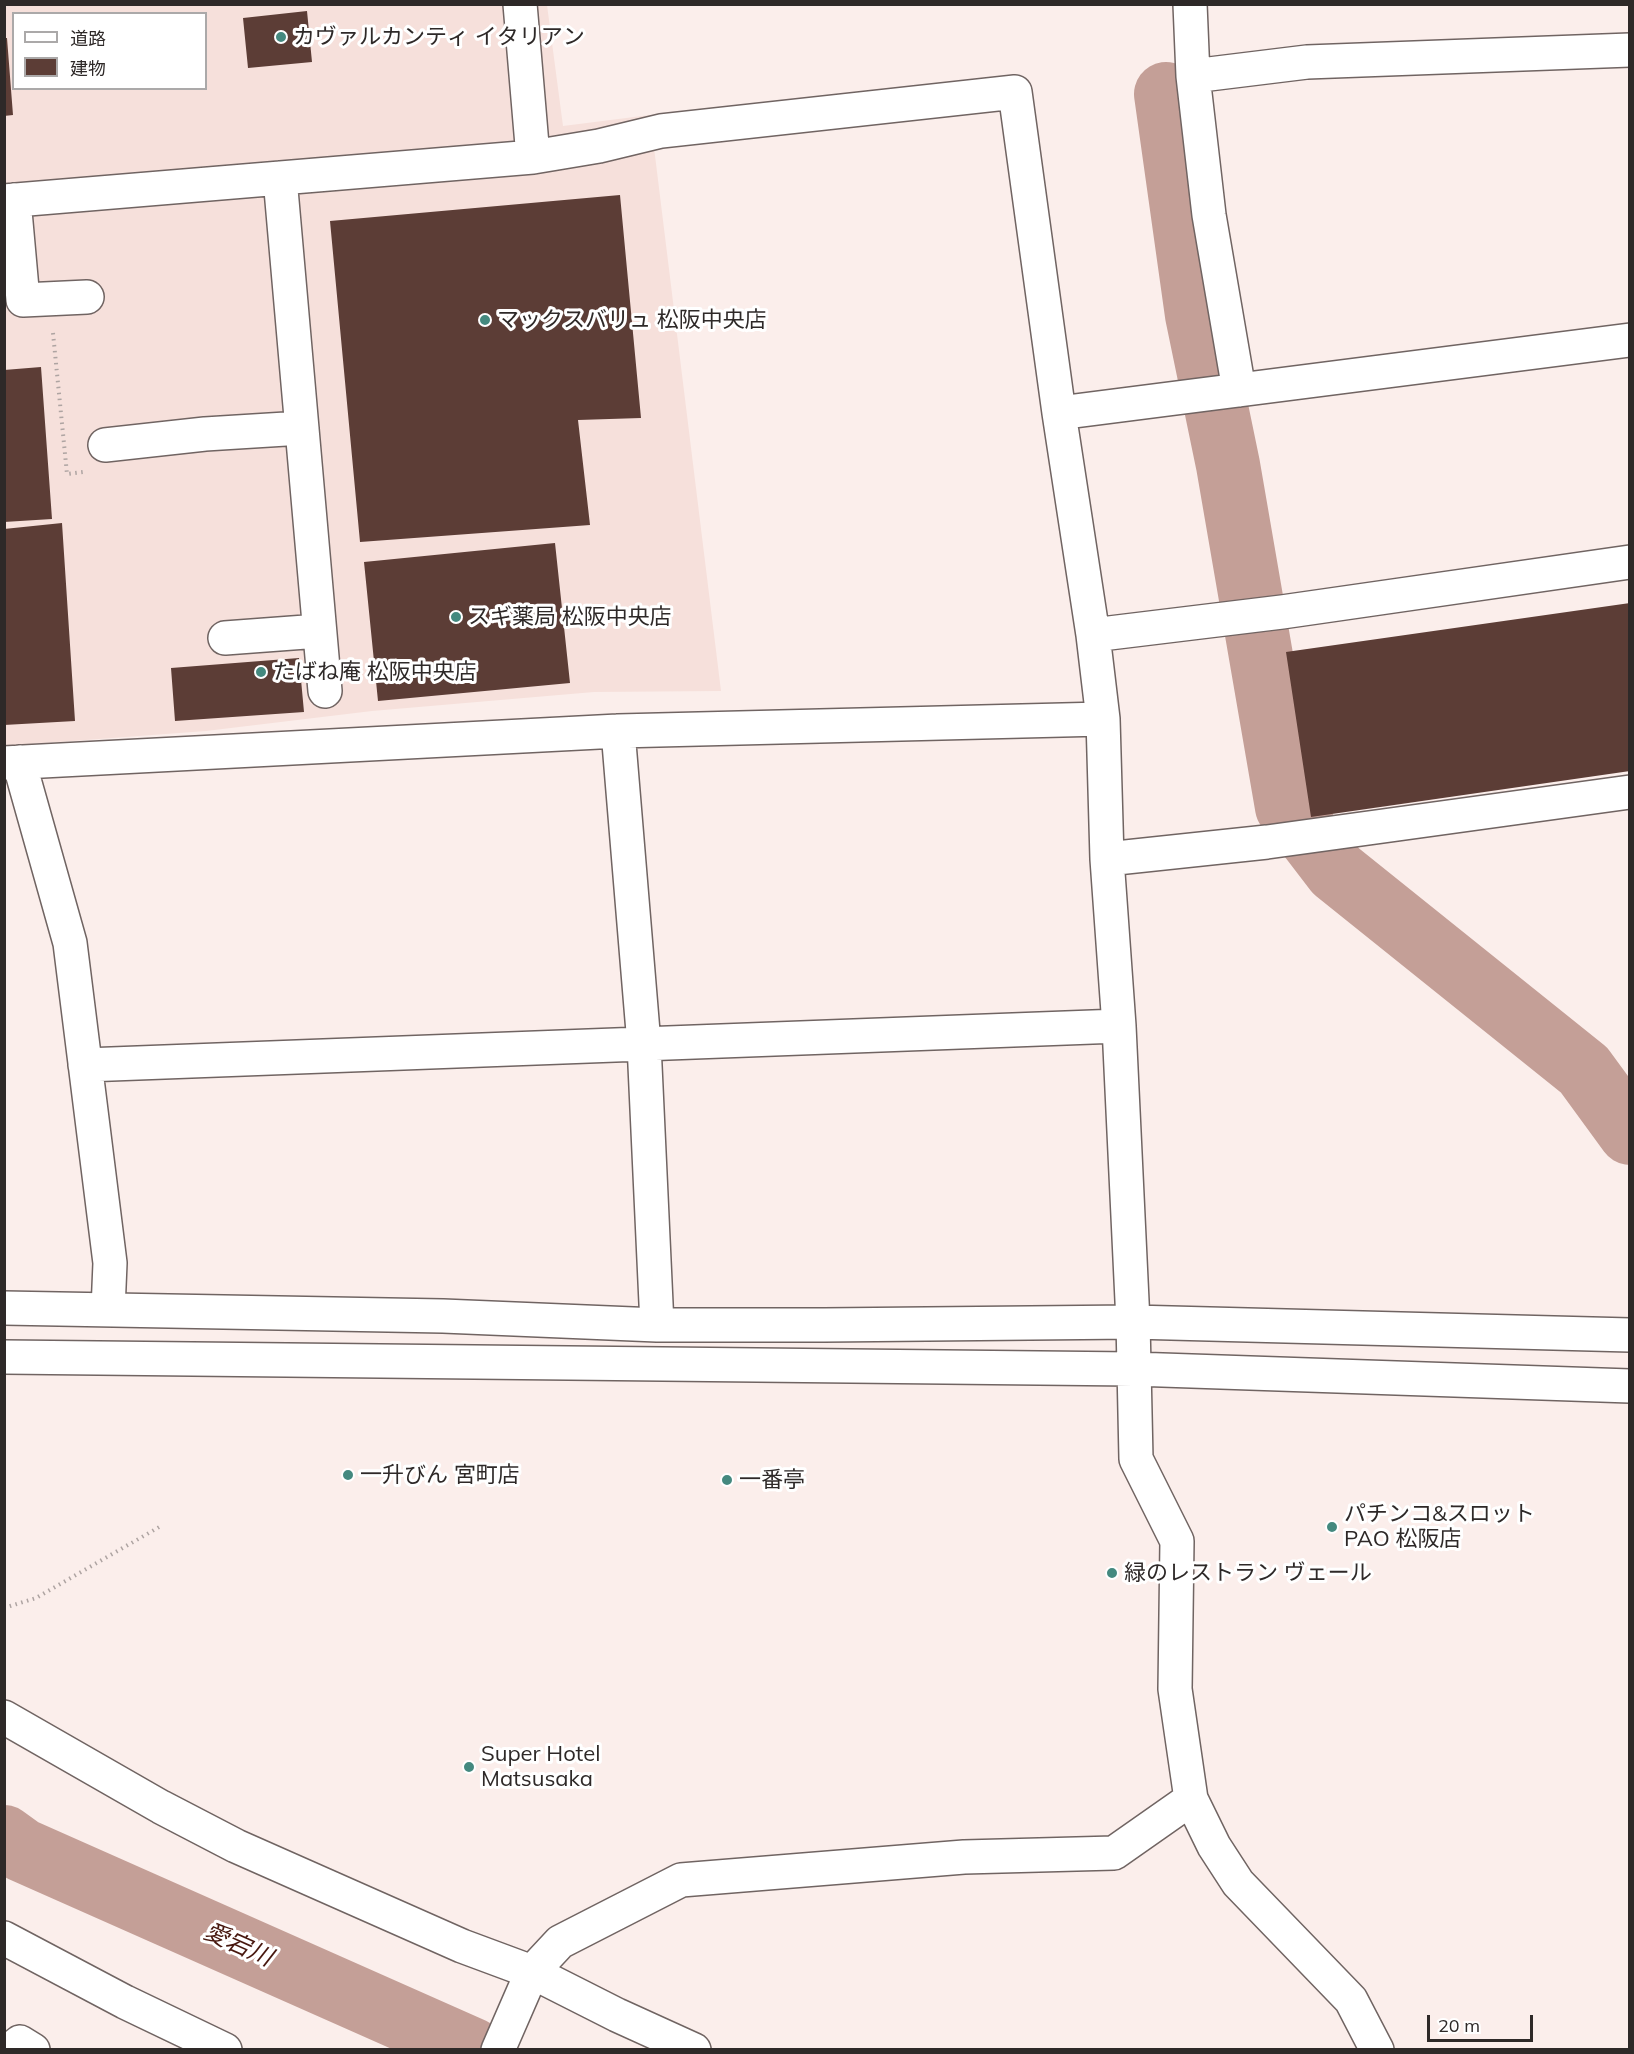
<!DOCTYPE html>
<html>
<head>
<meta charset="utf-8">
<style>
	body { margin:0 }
	#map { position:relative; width:1634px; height:2054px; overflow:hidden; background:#fbeeeb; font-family:Mulish,"Noto Sans JP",sans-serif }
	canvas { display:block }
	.frame { position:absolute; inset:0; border:6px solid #2e2928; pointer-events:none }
	.legend { position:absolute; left:12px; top:12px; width:195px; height:78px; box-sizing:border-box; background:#fff; border:2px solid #aba9a9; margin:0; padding:8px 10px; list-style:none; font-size:18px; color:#2e2928 }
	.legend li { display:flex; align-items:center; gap:12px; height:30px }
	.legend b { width:30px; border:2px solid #aba9a9 }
	.scale { position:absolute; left:1427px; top:2015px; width:106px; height:27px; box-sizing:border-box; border:3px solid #2e2928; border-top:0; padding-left:8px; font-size:18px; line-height:21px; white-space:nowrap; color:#2e2928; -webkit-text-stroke:4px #fff; paint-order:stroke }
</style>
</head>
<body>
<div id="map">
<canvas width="1634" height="2054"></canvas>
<div class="frame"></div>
<ul class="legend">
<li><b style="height:8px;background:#fff"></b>道路</li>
<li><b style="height:16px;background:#5c3d36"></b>建物</li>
</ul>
<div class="scale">20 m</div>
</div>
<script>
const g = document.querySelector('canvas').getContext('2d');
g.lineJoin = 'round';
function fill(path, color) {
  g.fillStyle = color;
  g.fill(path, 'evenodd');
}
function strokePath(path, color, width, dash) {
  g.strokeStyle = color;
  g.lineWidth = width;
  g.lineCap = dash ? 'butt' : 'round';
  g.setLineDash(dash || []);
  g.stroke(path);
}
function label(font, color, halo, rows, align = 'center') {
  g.font = font + ' Mulish,"Noto Sans JP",sans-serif';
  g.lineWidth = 6;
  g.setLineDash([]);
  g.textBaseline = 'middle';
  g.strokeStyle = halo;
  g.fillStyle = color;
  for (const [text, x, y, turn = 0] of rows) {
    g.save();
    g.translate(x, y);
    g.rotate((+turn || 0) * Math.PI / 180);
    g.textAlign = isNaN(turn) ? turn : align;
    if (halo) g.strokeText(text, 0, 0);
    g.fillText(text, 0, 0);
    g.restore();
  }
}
const built = new Path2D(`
	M5,5H547L563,126L650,115L721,691L594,692L372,711L206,731L5,746ZM14,14H206V88H14Z`);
const river = new Path2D(`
	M1166,94L1197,315L1228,465L1287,807L1336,871L1584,1070L1630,1133
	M4,1837L22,1850L473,2050`);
const building = new Path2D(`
	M307,11L312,62L248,68L243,18Z
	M4,38H7L13,115L4,116Z
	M620,195L641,418L578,420L590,525L360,542L330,221Z
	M41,367L52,519L4,522V370Z
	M62,523L75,721L4,725V529Z
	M555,543L570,683L378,701L364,562Z
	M1630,603V771L1311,817L1286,652Z
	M299,658L304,712L175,721L171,668Z`);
const path = new Path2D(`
	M53,333L67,474L83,472
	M4,1608L36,1598L161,1526`);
const minor = new Path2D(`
	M520,4L533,157
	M1190,4L1193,76L1209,215L1239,390
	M1193,76L1307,62L1630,50
	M280,178L325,691
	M14,200L23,300L87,297
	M4,201L533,157L599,146L661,131L1015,92L1059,413L1093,635L1103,719L1107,859L1119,1026L1133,1322L1136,1459L1177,1541L1175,1689L1191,1799L1114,1853L964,1857L681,1880L560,1942L532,1972L498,2050
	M1059,413L1630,340
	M105,445L205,434L302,428
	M1093,635L1282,612L1630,562
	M225,638L319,631
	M618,731L644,1044L657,1325
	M19,762L70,943L110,1263L108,1310
	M4,763L618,731L1103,719
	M1107,859L1267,842L1630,792
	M85,1065L1119,1026
	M4,1308L443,1316L657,1325H824L1133,1322L1630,1335
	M4,1357L1133,1369L1630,1386
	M4,1717L161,1807L236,1846L462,1946L532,1972L617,2015L694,2050
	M1191,1799L1214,1846L1238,1883L1351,2000L1377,2050
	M4,1938L125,2002L225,2050
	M10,2050L20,2042L33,2050`);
const markers = [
	[281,37,6,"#44897f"],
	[485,320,6,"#44897f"],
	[456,617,6,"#44897f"],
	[261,672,6,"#44897f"],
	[348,1475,6,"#44897f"],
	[727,1480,6,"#44897f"],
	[1332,1527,6,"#44897f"],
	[1112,1573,6,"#44897f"],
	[469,1767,6,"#44897f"]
];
const poiNames = [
	["カヴァルカンティ イタリアン",293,37],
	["マックスバリュ 松阪中央店",497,320],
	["スギ薬局 松阪中央店",468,617],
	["たばね庵 松阪中央店",273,672],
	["一升びん 宮町店",360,1475],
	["一番亭",739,1480],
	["パチンコ&スロット",1344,1514],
	["PAO 松阪店",1344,1539],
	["緑のレストラン ヴェール",1124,1573],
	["Super Hotel",481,1754],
	["Matsusaka",481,1779]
];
const waterNames = [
	["愛宕川",238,1945,24]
];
fill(built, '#f6e0db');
strokePath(river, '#c49f97', 64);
fill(building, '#5c3d36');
strokePath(minor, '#706462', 36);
strokePath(path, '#aea4a2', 4, [1.5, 4.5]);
strokePath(minor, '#fff', 33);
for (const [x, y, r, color] of markers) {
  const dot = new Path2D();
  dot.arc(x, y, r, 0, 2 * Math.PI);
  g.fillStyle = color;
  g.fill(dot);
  strokePath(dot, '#fff', 2);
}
label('22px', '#2e2928', '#fff', poiNames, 'left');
label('italic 24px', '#47170e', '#fff', waterNames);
</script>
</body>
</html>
